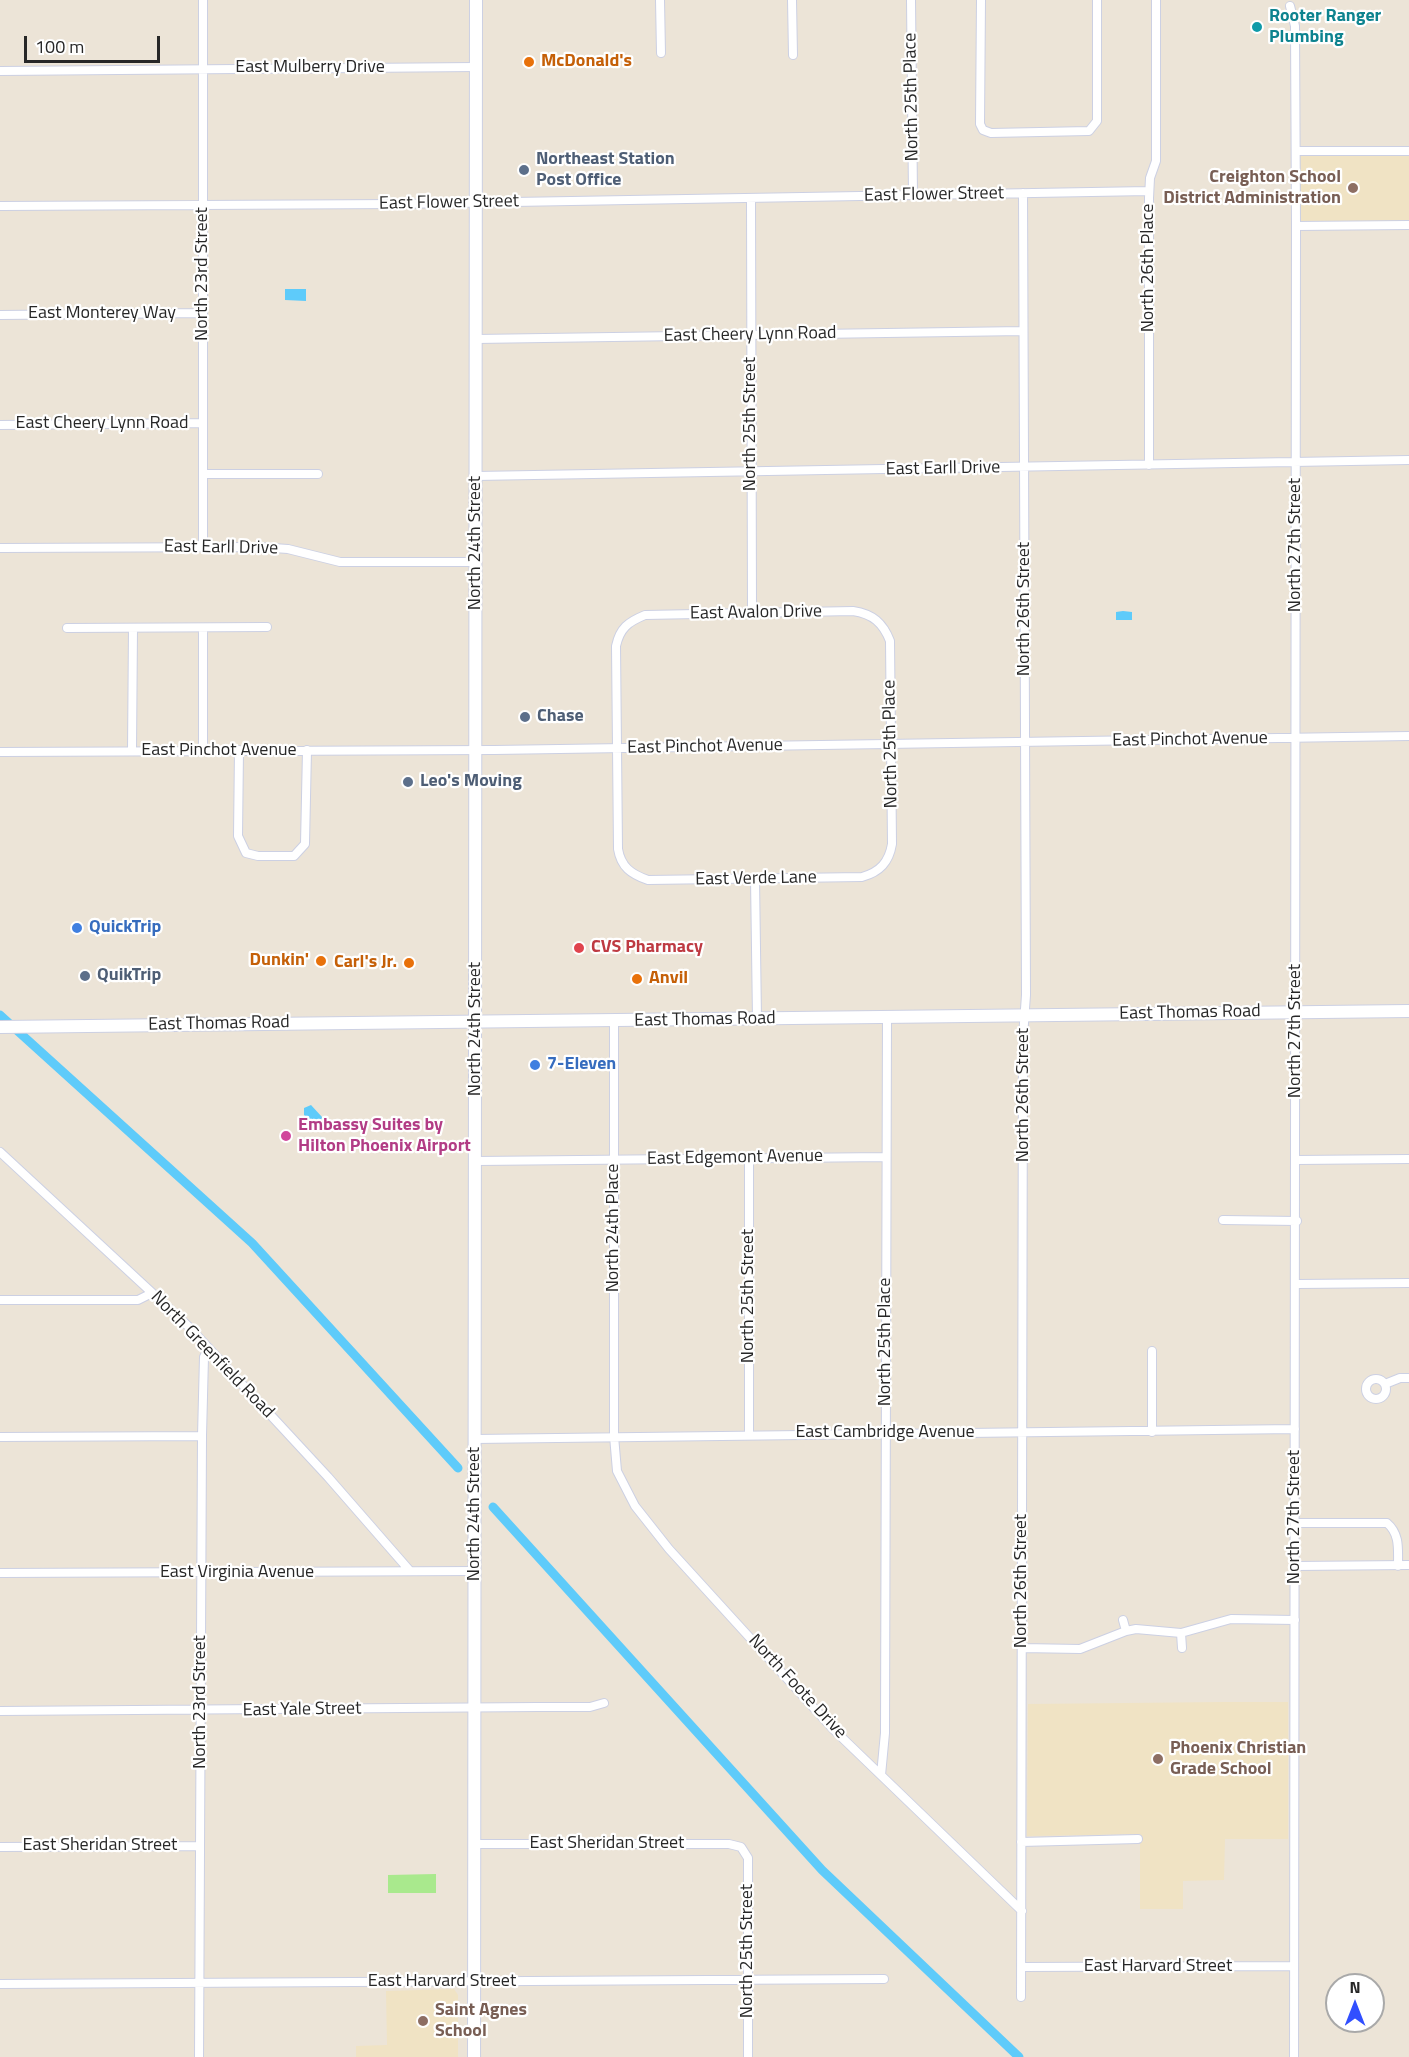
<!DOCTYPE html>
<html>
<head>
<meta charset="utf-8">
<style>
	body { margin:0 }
	#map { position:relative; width:1409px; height:2057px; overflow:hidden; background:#ece4d7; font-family:"Titillium Web",sans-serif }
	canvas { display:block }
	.north { position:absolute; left:1325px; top:1973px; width:60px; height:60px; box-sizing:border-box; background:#fff; border:2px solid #a9a9a9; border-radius:50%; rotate:0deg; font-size:16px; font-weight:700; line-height:24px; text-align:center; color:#272727 }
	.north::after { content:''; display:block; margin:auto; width:21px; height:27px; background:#314fff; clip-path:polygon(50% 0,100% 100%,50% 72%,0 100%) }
	.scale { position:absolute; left:24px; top:36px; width:136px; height:27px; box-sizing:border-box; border:3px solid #272727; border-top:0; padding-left:8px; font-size:18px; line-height:21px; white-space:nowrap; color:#272727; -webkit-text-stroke:4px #fff; paint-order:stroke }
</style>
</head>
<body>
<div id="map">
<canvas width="1409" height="2057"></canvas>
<div class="north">N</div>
<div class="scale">100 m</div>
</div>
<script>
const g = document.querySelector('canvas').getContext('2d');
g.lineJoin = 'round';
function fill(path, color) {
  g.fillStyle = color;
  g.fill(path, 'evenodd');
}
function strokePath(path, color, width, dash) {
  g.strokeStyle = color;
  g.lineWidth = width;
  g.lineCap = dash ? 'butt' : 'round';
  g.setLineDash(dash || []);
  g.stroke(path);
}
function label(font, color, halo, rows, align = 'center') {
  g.font = font + ' "Titillium Web",sans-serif';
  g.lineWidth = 4.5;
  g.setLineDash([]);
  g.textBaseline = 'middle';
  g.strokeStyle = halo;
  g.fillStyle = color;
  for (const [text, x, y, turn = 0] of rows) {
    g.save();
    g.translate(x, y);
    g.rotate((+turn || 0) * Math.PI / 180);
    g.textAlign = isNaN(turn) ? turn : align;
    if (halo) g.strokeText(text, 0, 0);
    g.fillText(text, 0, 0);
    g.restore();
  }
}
const education = new Path2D(`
	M1296,151H1409V225L1296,226Z
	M1224,1702H1288V1839H1225L1224,1880L1183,1881V1909H1140V1834L1027,1836L1028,1704Z
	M454,1989L458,1995V2057H356V2046L387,2045L386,1991Z`);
const green = new Path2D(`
	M436,1874V1893H388V1875Z`);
const water = new Path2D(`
	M285,289H306V301L285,300Z
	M1123,611L1132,612V620H1116V612Z
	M311,1105L322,1117L321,1124L311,1122L304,1115V1108Z`);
const canal = new Path2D(`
	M0,1015L252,1243L458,1468
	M493,1507L822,1870L1019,2057`);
const minor = new Path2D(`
	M203,0V547
	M660,0L661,53
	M792,0L793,55
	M911,0L913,195
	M981,0L980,124L983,130L991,133L1089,131L1097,121V0
	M1290,6L1295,26L1296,226L1294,2057
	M0,71L476,67
	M1296,151H1409
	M751,199L752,613
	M0,206L398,204L1149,191
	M1296,226L1409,225
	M0,315L203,313
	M476,339L1023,331
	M0,425L203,423
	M1149,465V198L1150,178L1156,161V0
	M203,474H318
	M476,476L1409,460
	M0,548L259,547L288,549L340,562H477
	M853,611C873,614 883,623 890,641L892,844C889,862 880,872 862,877L648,880C631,874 621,867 618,849L616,646C620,628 628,622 645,615Z
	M67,628L267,627
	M203,628V751
	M239,750L238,836L246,853L258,856H294L305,844L307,750
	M132,751L133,628
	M0,752L494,750L1409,736
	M755,878L757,1019
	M614,1021V1436L617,1471L635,1506L669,1549L833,1729L1022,1911
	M0,1152L189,1327L328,1477L410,1571
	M749,1158V1434
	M1296,1160L1409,1159
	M477,1161L886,1157
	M1223,1220L1297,1221
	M1297,1284L1409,1283
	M0,1300H138L152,1293
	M1366 1389a10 10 0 1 1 20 0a10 10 0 1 1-20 0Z
	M1385,1384L1400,1378H1409
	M1152,1432V1351
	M0,1437L202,1436
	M475,1439L1295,1429
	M1295,1523H1387C1400,1534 1398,1549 1398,1566
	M1295,1566L1409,1565
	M0,1573L475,1571
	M1123,1620L1126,1631
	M1181,1633L1182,1648
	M1022,1648L1080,1649L1126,1631L1136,1629L1181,1633L1231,1619L1295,1620
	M0,1711L538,1707H590L604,1703
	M881,1775L885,1733L887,1017
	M1021,1842L1138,1839
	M473,1844H729L741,1847L748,1858V2057
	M0,1847L200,1846
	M1022,1967L1294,1966
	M0,1984L884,1979
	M1021,1997L1023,1037L1026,995L1023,193
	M199,2057L202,1436L204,1357L209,1348`);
const secondary = new Path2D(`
	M0,1027L1409,1011
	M474,2057L476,0`);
const markers = [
	[1257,27,6,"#0f9aa8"],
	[529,62,6,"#e8710a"],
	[524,170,6,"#5c6f8a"],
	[1353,188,6,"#8d6e63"],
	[525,717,6,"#5c6f8a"],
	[408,782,6,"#5c6f8a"],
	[77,928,6,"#3f7fe0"],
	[579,948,6,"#e0444e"],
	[321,961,6,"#e8710a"],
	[409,963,6,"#e8710a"],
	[85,976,6,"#5c6f8a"],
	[637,979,6,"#e8710a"],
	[535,1065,6,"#3f7fe0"],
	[286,1136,6,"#d1479c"],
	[1158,1759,6,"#8d6e63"],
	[423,2021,6,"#8d6e63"]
];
const cultureNames = [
	["Rooter Ranger",1269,17],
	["Plumbing",1269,38]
];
const foodNames = [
	["McDonald's",541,62],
	["Dunkin'",309,961,"right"],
	["Carl's Jr.",397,963,"right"],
	["Anvil",649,979]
];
const streetNames = [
	["East Mulberry Drive",310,68],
	["North 25th Place",912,97,-91],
	["East Flower Street",934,195,-1],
	["East Flower Street",449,203,-1],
	["North 26th Place",1149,268,-90],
	["North 23rd Street",203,274,-90],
	["East Monterey Way",102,314],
	["East Cheery Lynn Road",750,335,-1],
	["East Cheery Lynn Road",102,424],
	["North 25th Street",751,424,-90],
	["East Earll Drive",943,469,-1],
	["North 24th Street",476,543,-90],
	["North 27th Street",1296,545,-90],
	["East Earll Drive",221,548,1],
	["North 26th Street",1025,609,-90],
	["East Avalon Drive",756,613,-1],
	["East Pinchot Avenue",1190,740,-1],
	["North 25th Place",891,744,-91],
	["East Pinchot Avenue",705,747,-1],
	["East Pinchot Avenue",219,751],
	["East Verde Lane",756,879,-1],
	["East Thomas Road",1190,1013,-1],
	["East Thomas Road",705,1020,-1],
	["East Thomas Road",219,1024,-1],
	["North 24th Street",476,1029,-90],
	["North 27th Street",1296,1031,-90],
	["North 26th Street",1024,1095,-90],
	["East Edgemont Avenue",735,1158,-1],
	["North 24th Place",614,1228,-90],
	["North 25th Street",749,1296,-90],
	["North 25th Place",886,1342,-90],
	["North Greenfield Road",212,1355,46],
	["East Cambridge Avenue",885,1433],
	["North 24th Street",475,1514,-90],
	["North 27th Street",1295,1517,-90],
	["East Virginia Avenue",237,1573],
	["North 26th Street",1022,1581,-90],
	["North Foote Drive",797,1687,47],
	["North 23rd Street",201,1702,-90],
	["East Yale Street",302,1710,-1],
	["East Sheridan Street",607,1844],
	["East Sheridan Street",100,1846],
	["North 25th Street",748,1951,-90],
	["East Harvard Street",1158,1967],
	["East Harvard Street",442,1982]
];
const serviceNames = [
	["Northeast Station",536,160],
	["Post Office",536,181],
	["Chase",537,717],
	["Leo's Moving",420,782],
	["QuikTrip",97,976]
];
const educationNames = [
	["Creighton School",1341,178,"right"],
	["District Administration",1341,199,"right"],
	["Phoenix Christian",1170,1749],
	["Grade School",1170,1770],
	["Saint Agnes",435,2011],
	["School",435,2032]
];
const shopNames = [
	["QuickTrip",89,928],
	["7-Eleven",547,1065]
];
const healthNames = [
	["CVS Pharmacy",591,948]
];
const hotelNames = [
	["Embassy Suites by",298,1126],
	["Hilton Phoenix Airport",298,1147]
];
fill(education, '#f0e3c4');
fill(green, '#a9e98d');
fill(water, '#5ecbfa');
strokePath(canal, '#5ecbfa', 9);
strokePath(minor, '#ccd0e3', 10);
strokePath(secondary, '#ccd0e3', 14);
strokePath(minor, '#fff', 8);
strokePath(secondary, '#fff', 12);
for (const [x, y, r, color] of markers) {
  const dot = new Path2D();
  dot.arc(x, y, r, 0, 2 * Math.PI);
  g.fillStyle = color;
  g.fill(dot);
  strokePath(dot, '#fff', 2);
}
label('bold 18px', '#0d838f', '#fff', cultureNames, 'left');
label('bold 18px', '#c56008', '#fff', foodNames, 'left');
label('18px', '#272727', '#fff', streetNames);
label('bold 18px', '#4e5e75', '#fff', serviceNames, 'left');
label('bold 18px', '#785e54', '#fff', educationNames, 'left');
label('bold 18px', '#366cbe', '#fff', shopNames, 'left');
label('bold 18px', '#be3a42', '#fff', healthNames, 'left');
label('bold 18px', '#b23c85', '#fff', hotelNames, 'left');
</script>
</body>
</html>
